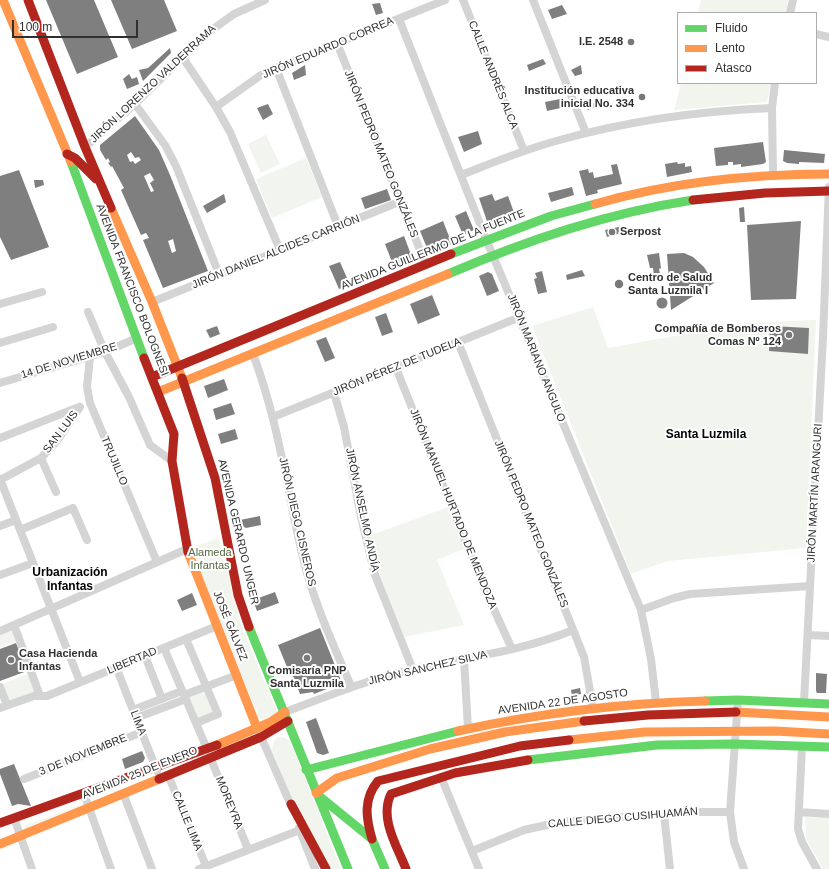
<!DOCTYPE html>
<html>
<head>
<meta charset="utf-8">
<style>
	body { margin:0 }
	#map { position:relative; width:829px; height:869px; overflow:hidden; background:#fff; font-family:Arial,sans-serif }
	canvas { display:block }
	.legend { position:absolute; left:677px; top:12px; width:140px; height:72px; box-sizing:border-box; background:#fff; border:1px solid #acacac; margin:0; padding:5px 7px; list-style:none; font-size:12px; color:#303030 }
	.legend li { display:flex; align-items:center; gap:8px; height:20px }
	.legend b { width:20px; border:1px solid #acacac }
	.scale { position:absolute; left:12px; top:20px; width:126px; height:18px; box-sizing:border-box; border:2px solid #303030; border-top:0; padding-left:5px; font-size:12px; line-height:14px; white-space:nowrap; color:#303030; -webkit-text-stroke:3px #fff; paint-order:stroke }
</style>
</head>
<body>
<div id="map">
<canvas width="829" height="869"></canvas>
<ul class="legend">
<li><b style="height:5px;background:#63d668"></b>Fluido</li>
<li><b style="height:5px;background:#ff974d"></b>Lento</li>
<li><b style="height:5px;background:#b3261e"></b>Atasco</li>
</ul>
<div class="scale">100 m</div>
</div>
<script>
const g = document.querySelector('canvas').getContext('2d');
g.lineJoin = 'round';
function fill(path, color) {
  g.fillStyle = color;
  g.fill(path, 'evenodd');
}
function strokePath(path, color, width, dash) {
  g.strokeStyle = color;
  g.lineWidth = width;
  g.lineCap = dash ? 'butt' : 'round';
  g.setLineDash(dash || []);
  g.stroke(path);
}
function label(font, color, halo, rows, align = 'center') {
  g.font = font + ' Arial,sans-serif';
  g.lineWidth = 4;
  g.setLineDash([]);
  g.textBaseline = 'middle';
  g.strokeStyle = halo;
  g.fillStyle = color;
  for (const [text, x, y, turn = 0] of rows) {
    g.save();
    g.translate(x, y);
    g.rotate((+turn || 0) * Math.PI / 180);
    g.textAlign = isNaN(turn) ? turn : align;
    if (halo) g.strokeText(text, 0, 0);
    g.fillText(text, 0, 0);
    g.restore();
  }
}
const green = new Path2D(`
	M701,0H788L786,13H698Z
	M681,83H771L767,102L674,110Z
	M266,135L280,164L261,173L248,144Z
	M306,158L322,197L272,218L256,179Z
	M593,307L608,348L746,323L816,320L806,548L668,561L631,574L532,326Z
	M448,507L464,549L437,560L464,625L404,637L378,574L369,536Z
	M219,538L241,625L277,712L271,722L260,719L226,640L191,548Z
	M11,630L16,642L0,647V634Z
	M28,674L35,693L9,702L2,684Z
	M207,689L218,714L198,723L187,697Z
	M277,737L286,738L291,743L341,869H320L272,750L273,743Z
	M80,805H83L23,830L25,826Z
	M805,817L829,818V869H823L806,838Z`);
const building = new Path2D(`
	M46,0H94L118,57L77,74Z
	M111,0H164L177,31L132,49Z
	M380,3L383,13L376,15L372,4Z
	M562,5L567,14L552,19L548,10Z
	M170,48L171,53L143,81L139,70L148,68Z
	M543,59L546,64L529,71L527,65Z
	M305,65L306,75L294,80L292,73Z
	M581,65L582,74L575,76L571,70Z
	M129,74L132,79L137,77L139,84L127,89L123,79Z
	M560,99L565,107L547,111L545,102Z
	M595,103L597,106L588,110L586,105Z
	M268,104L273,114L263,120L257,108Z
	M135,116L159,150L170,175L208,271L163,288L143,240L149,238L146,233L141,235L121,190L124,188L112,166L111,167L108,163L110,162L108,158L106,160L100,150V145ZM131,152L135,158L139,157L141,160L135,164L133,161L130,162L127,155ZM150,173L154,180L150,183L154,191L151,192L144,176ZM173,239L176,251L172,253L168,241Z
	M478,131L482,144L464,152L458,137Z
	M763,142L766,162L763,164L741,167V164L733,165V162H728V165L716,166L714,148Z
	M784,150L825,154L824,163L799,162V164L787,163L783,161Z
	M677,162L678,164L685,163V167L691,166L692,172L667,177L665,164Z
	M617,164L622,184L597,190L598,193L586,196L579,171L588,169L589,173L593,172L594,178L613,174L611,165Z
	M19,170L49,247L11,260L0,237V176Z
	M34,180H43L44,185L35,188Z
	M572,187L574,195L551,202L548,193Z
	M387,189L391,200L365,209L361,198Z
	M224,194L226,202L207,213L203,206Z
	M492,194L495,201L508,196L515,215L501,220L502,223L489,227L479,198Z
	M744,207L745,222H740L739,208Z
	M466,211L474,230L463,235L455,216Z
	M443,221L452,244L429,253L420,231Z
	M801,221L796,299L751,300L747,225Z
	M623,226L624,232L607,237L605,230Z
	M404,236L413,260L394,267L385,244Z
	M659,253L661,268L659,269L660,274L654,275L653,268H650L647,255Z
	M684,253L693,257L704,267L714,283L671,310L667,254Z
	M340,262L350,285L339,289L329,266Z
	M582,270L585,276L567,280L566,275Z
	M542,271L547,292L538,294L534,279L537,278L535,273Z
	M488,272L492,274L499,291L487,296L479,276Z
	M432,295L440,315L418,324L410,304Z
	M656.5 303a5.5 5.5 0 1 1 11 0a5.5 5.5 0 1 1-11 0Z
	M386,313L393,332L382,336L375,317Z
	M217,326L220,334L210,338L206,330Z
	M770,326L809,328L808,354L769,351Z
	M326,337L335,358L325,362L316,341Z
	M224,379L228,390L208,398L204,386Z
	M231,403L235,414L216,420L213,409Z
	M235,429L238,439L221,444L218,434Z
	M260,516L261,525L246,528L242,526L240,520Z
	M275,592L279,603L257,611L253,600Z
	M192,593L197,605L182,611L177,600Z
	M320,628L342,683L314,694L313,692L300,694L294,678L289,672L278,645Z
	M16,643L27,671L0,681V649Z
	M816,673L827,674L826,693H817L816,691Z
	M580,688L581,694L572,696L571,690Z
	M316,718L329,753L323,755L317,753L306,722Z
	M142,751L145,758L143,762L125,769L122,759Z
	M14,764L31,806L18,804L12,806L0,774V769Z`);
const street = new Path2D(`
	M463,0L524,151
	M533,0L586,133
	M790,13L793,0
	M399,19L486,239L641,610L651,659L656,702
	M816,34L829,37
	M337,43L426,265
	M183,58L216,107L230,132L280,250
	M276,68L338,226
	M135,104L165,145L176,166L219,274
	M216,107L261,75L276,68L445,0
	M85,147L135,104L209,32L234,14L265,0
	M773,174L772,108L775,83
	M461,175C492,163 523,150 556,141C626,121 698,111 772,108
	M152,302L399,202
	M0,304L42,292
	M88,312L105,352L129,397L150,445L172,461
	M458,342L584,657L593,708
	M0,343L53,327
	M253,354C278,420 287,490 303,558C314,603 333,644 351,686
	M90,357L87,387L90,403L157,562
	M396,368L485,590L512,649
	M0,383L105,352L137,338
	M334,393L344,427L361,517L375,575L413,670
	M273,417L520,317
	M0,438L79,407
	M41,458L56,492
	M0,479L80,682
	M0,480L41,458L57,441L80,407
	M0,526L16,520
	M20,530L73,508L87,540
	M0,575L33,563
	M641,610L674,598L690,594L810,586
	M14,625L40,696
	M0,631L187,549
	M808,635L829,636
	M186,639L218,714L196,723
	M164,648L207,749
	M145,656L162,699
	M464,659L468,729
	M116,667L157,771
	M0,687L7,705
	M184,695L237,675
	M738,700L730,812L734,842L744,869
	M804,702L823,337L829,187
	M0,708L34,696H47L217,626
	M133,710L182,691
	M285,712C328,696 369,679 414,669C468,657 523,651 573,630
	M136,718L186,699
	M259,732L292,808
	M802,746L798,829L802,842L817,869
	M210,757L248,849
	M168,775L206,866
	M441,777L479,869
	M24,779L142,732
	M123,793L152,869
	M84,794L111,869
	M799,812L829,814
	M664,814L670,869
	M14,818L32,869
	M299,828L315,869
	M472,851L524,830L560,822L684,812H730
	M199,869L300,830`);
const fast = new Path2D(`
	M71,162L144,358
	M451,254L551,216L595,204
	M448,274C528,240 607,213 693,200
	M249,627L348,869
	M705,701L738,700L829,704
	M528,760L657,745L735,744L829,747
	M306,770L458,731
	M319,796L372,839L385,869`);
const slow = new Path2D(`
	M3,0L71,162
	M595,204C671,182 750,174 829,174
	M111,208L152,302L182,378
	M158,392L448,274
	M188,552L257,728
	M736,712L829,717
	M458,731C540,713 622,703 705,701
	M569,740L645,732L775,731L829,734
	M217,745L271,722L285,712
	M316,793L337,778L430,749L505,732L584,721
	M0,844L159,779`);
const jam = new Path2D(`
	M28,0L85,147L111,208
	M67,154L75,158L96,179
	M693,200L765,193L829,191
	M144,358L174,434L172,461L188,552
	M152,377L451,254
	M182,378L215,478L238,595L249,627
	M584,721L648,715L736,712
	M159,779L261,737L288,721
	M291,804L326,869
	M0,823L217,745
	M372,839C366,818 363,799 378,781L520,746L569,740
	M406,869C397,846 379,818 391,794L455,773L528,760`);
const markers = [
	[631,42,4,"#787878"],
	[642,97,4,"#787878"],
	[612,232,4,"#787878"],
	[619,284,5,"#787878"],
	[789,335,4,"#787878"],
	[307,658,4,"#787878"],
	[11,660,4,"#787878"]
];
const poiNames = [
	["I.E. 2548",623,42],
	["Institución educativa",634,91],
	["inicial No. 334",634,104],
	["Serpost",620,232,"left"],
	["Centro de Salud",628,278,"left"],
	["Santa Luzmila I",628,291,"left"],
	["Compañía de Bomberos",781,329],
	["Comas Nº 124",781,342],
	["Casa Hacienda",19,654,"left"],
	["Infantas",19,667,"left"],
	["Comisaría PNP",307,671,"center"],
	["Santa Luzmila",307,684,"center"]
];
const streetNames = [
	["JIRÓN EDUARDO CORREA",328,48,-23],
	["CALLE ANDRÉS ALCA",493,75,68],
	["JIRÓN LORENZO VALDERRAMA",153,84,-43],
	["JIRÓN PEDRO MATEO GONZÁLES",381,154,68],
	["AVENIDA GUILLERMO DE LA FUENTE",433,250,-22],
	["JIRÓN DANIEL ALCIDES CARRIÓN",276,252,-22],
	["AVENIDA FRANCISCO BOLOGNESI",132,290,69],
	["JIRÓN MARIANO ANGULO",536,358,68],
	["14 DE NOVIEMBRE",69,361,-17],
	["JIRÓN PÉREZ DE TUDELA",397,367,-22],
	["SAN LUIS",61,432,-53],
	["TRUJILLO",114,461,67],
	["JIRÓN MARTÍN ARANGURI",815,493,-87],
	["JIRÓN MANUEL HURTADO DE MENDOZA",453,509,68],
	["JIRÓN ANSELMO ANDÍA",362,510,78],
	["JIRÓN DIEGO CISNEROS",297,522,77],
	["JIRÓN PEDRO MATEO GONZÁLES",531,524,68],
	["AVENIDA GERARDO UNGER",238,532,77],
	["JOSÉ GÁLVEZ",230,626,68],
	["LIBERTAD",132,661,-23],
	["JIRÓN SANCHEZ SILVA",428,668,-13],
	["AVENIDA 22 DE AGOSTO",563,702,-8],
	["LIMA",138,723,69],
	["3 DE NOVIEMBRE",83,755,-22],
	["AVENIDA 25 DE ENERO",140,773,-22],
	["MOREYRA",229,803,68],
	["CALLE DIEGO CUSIHUAMÁN",623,818,-5],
	["CALLE LIMA",187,821,68]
];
const parkNames = [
	["Alameda",210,553],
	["Infantas",210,566]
];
const neighbourhoodNames = [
	["Santa Luzmila",706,435],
	["Urbanización",70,573],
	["Infantas",70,587]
];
fill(green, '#f2f5ed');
fill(building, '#7f7f7f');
strokePath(street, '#d4d4d4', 8);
strokePath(fast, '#63d668', 9);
strokePath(slow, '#ff974d', 9);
strokePath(jam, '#b3261e', 9);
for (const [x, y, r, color] of markers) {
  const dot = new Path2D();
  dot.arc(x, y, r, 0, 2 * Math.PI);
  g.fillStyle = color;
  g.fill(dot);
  strokePath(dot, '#fff', 1.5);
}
label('bold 11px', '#303030', '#fff', poiNames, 'right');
label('11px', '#303030', '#fff', streetNames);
label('11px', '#556940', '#fff', parkNames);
label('bold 12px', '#000', '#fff', neighbourhoodNames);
</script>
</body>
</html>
